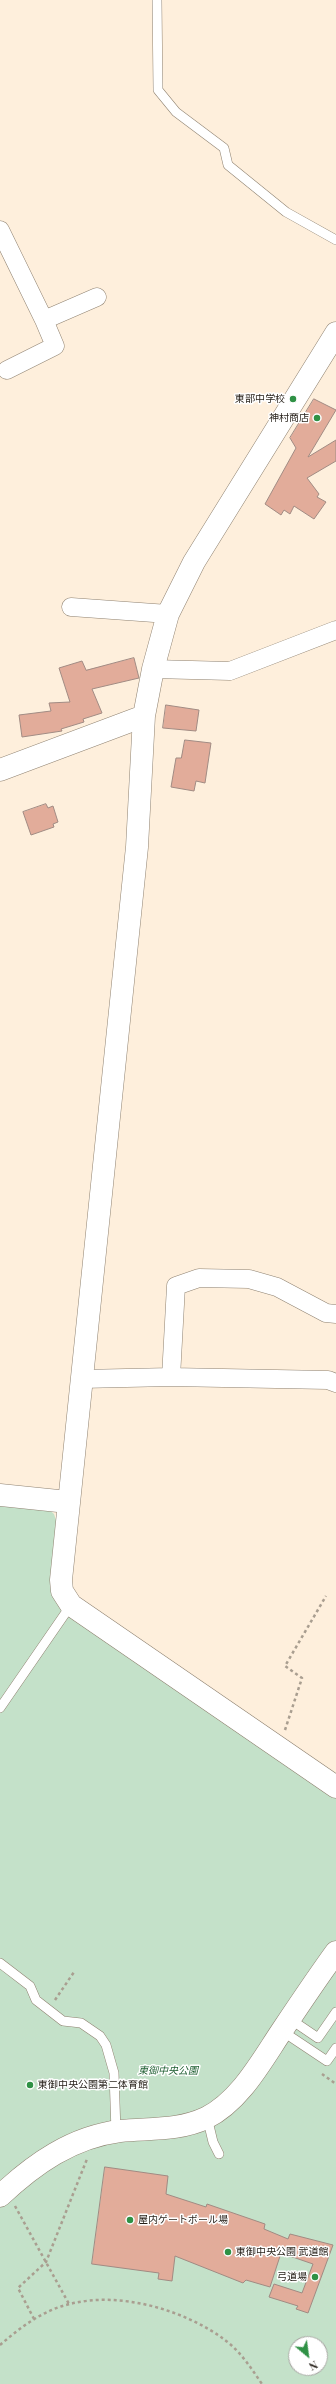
<!DOCTYPE html>
<html>
<head>
<meta charset="utf-8">
<style>
	body { margin:0 }
	#map { position:relative; width:336px; height:2384px; overflow:hidden; background:#feefdc; font-family:"Playfair Display",serif }
	canvas { display:block }
	.north { position:absolute; left:288px; top:2336px; width:40px; height:40px; box-sizing:border-box; background:#fff; border:1px solid #a7a5a2; border-radius:50%; rotate:151deg; font-size:11px; font-weight:700; line-height:16px; text-align:center; color:#241e17 }
	.north::after { content:''; display:block; margin:auto; width:14px; height:18px; background:#2f9145; clip-path:polygon(50% 0,100% 100%,50% 72%,0 100%) }
</style>
</head>
<body>
<div id="map">
<canvas width="336" height="2384"></canvas>
<div class="north">N</div>
</div>
<script>
const g = document.querySelector('canvas').getContext('2d');
g.lineJoin = 'round';
function fill(path, color) {
  g.fillStyle = color;
  g.fill(path, 'evenodd');
}
function strokePath(path, color, width, dash) {
  g.strokeStyle = color;
  g.lineWidth = width;
  g.lineCap = dash ? 'butt' : 'round';
  g.setLineDash(dash || []);
  g.stroke(path);
}
function label(font, color, halo, rows, align = 'center') {
  g.font = font + ' "Playfair Display","Noto Sans JP",serif';
  g.lineWidth = 3;
  g.setLineDash([]);
  g.textBaseline = 'middle';
  g.strokeStyle = halo;
  g.fillStyle = color;
  for (const [text, x, y, turn = 0] of rows) {
    g.save();
    g.translate(x, y);
    g.rotate((+turn || 0) * Math.PI / 180);
    g.textAlign = isNaN(turn) ? turn : align;
    if (halo) g.strokeText(text, 0, 0);
    g.fillText(text, 0, 0);
    g.restore();
  }
}
const green = new Path2D(`
	M0,1503L48,1508L54,1514L57,1523L54,1584L336,1797V2384H0ZM296,2344H320V2368H296Z`);
const building = new Path2D(`
	M314,399L336,410L308,457L336,440V461L307,478L319,494L317,497L326,502L314,519L294,506L290,514L284,510L281,515L265,504L296,448L290,438Z
	M134,658L139,678L92,689L102,713L83,719L84,722L61,729L62,731L22,737L19,715L51,711L49,703L70,702L59,668L82,661L86,670Z
	M166,705L199,710L196,731L163,728Z
	M185,740L211,743L205,783L196,781L194,791L171,787L176,758H181Z
	M46,804L48,808L53,806L58,822L53,824L54,827L31,835L23,812Z
	M105,2167L168,2176L166,2194L206,2207L207,2204L265,2224L264,2229L288,2239L290,2234L333,2245L308,2313L296,2309L298,2306L269,2297L274,2284L302,2293L313,2264L281,2253L270,2287L246,2280L243,2283L175,2256L172,2281L158,2279L159,2273L92,2264Z`);
const path = new Path2D(`
	M285,1730L302,1678L285,1666L326,1596
	M55,2000L74,1972
	M322,2074L336,2084
	M15,2206L69,2304
	M34,2319L18,2288L46,2262L87,2159
	M0,2345C21,2327 43,2310 70,2304C120,2291 185,2310 225,2340C241,2352 251,2368 262,2384`);
const service = new Path2D(`
	M157,0L158,90L176,112L224,148L228,165L286,212L336,240
	M0,1708L71,1605
	M0,1963L30,1986L36,2000L63,2021L81,2023L100,2036L106,2045L114,2073L116,2132
	M290,2019L318,2038L336,2012
	M282,2031L327,2061L336,2048
	M207,2117L213,2142L219,2154`);
const minor = new Path2D(`
	M0,230L44,320L55,346L7,370
	M44,320L97,297
	M71,607L168,614
	M153,669L230,671L336,630
	M171,1377L176,1286L199,1278L249,1279L277,1287L326,1313L336,1314
	M81,1379L171,1377L328,1380L336,1383`);
const tertiary = new Path2D(`
	M336,333L194,562L168,614L153,669L144,716L137,847L61,1580L62,1591L71,1605L336,1787
	M0,770L144,716
	M0,1495L68,1502
	M0,2196C34,2164 72,2137 120,2131C150,2128 178,2131 206,2118C240,2101 261,2062 281,2032C299,2005 317,1978 336,1952`);
const markers = [
	[293,399,4,"#2f9145"],
	[317,418,4,"#2f9145"],
	[30,2085,4,"#2f9145"],
	[130,2220,4,"#2f9145"],
	[228,2252,4,"#2f9145"],
	[315,2277,4,"#2f9145"]
];
const poiNames = [
	["東部中学校",285,399],
	["神村商店",309,418],
	["東御中央公園第二体育館",38,2085,"left"],
	["屋内ゲートボール場",138,2220,"left"],
	["東御中央公園 武道館",236,2252,"left"],
	["弓道場",307,2277]
];
const parkNames = [
	["東御中央公園",168,2071]
];
fill(green, '#c4e1c9');
fill(building, '#e2ac9a');
strokePath(building, '#a18b83', 1);
strokePath(service, '#8f8271', 10);
strokePath(minor, '#8f8271', 19);
strokePath(tertiary, '#8f8271', 23);
strokePath(path, '#a99e90', 2.5, [3, 3]);
strokePath(service, '#fff', 9);
strokePath(minor, '#fff', 18);
strokePath(tertiary, '#fff', 22);
for (const [x, y, r, color] of markers) {
  const dot = new Path2D();
  dot.arc(x, y, r, 0, 2 * Math.PI);
  g.fillStyle = color;
  g.fill(dot);
  strokePath(dot, '#fff', 1.5);
}
label('10px', '#241e17', '#fff', poiNames, 'right');
label('italic 10px', '#1f5f32', '#fff', parkNames);
</script>
</body>
</html>
